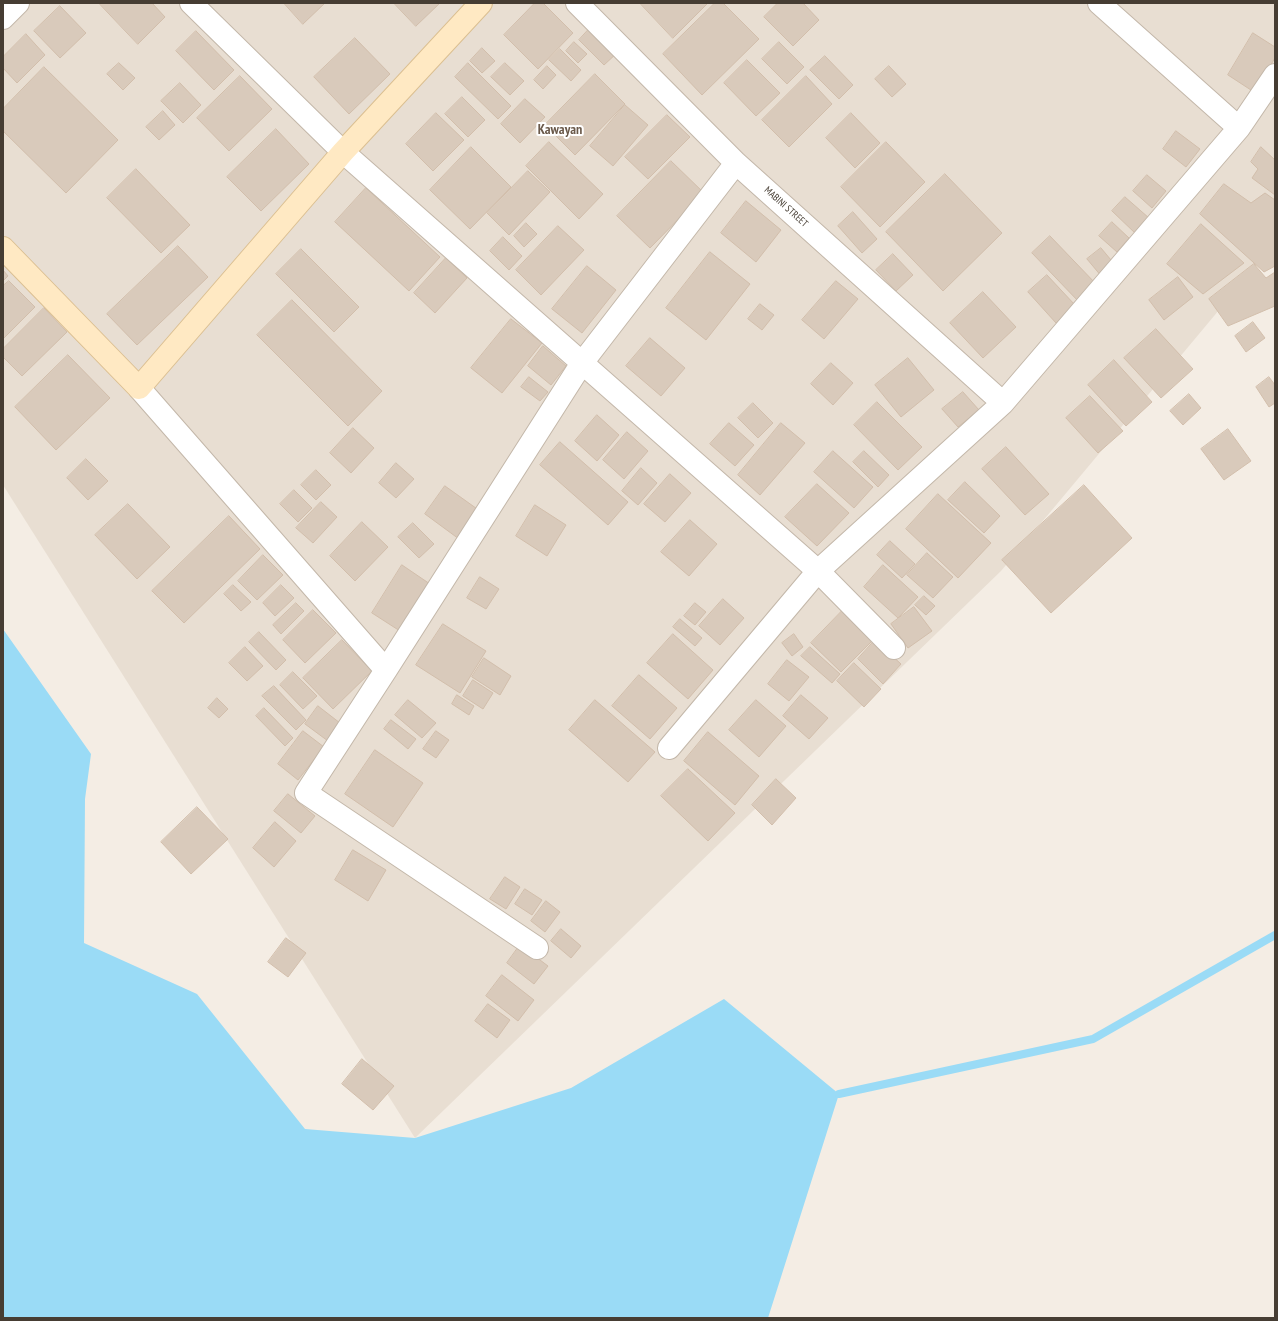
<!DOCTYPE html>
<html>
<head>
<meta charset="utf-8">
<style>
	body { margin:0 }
	#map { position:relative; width:1278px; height:1321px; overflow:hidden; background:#f4ede4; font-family:"PT Sans Narrow",sans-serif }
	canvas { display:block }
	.frame { position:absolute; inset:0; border:4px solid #463d33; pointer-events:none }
</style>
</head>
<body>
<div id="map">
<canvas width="1278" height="1321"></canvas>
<div class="frame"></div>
</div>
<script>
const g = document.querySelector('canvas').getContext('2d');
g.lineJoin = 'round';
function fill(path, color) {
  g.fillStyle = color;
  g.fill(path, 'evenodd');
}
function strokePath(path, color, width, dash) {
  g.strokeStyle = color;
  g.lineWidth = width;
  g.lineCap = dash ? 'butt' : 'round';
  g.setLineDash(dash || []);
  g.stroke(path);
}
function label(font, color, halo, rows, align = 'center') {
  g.font = font + ' "PT Sans Narrow",sans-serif';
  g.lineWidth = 4;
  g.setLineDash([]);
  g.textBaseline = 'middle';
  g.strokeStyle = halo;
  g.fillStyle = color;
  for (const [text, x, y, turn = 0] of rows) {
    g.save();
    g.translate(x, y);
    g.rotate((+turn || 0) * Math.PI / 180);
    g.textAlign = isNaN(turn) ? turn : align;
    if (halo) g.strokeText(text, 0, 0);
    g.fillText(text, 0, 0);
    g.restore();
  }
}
const residential = new Path2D(`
	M3,3H1275V243L1001,571L415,1138L3,485Z`);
const water = new Path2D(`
	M3,629L91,754L85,799L84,943L197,994L305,1129L415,1138L571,1088L724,999L839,1094L768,1318H3Z`);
const stream = new Path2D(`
	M839,1094L1093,1039L1275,935`);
const building = new Path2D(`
	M99,3H152L165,17L138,44Z
	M284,3H325L303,24Z
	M394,3H440L416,26Z
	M535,3H543L573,33L538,69L504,35Z
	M640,3H708L673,38Z
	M715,3H723L759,39L702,95L663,54Z
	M778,3H803L819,20L793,46L764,17Z
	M60,6L86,33L60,58L34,31Z
	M591,27L617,53L604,65L579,40Z
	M196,31L234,70L214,90L176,51Z
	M1253,33L1275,47V58L1254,92L1228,75Z
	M26,34L45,55L17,83L3,68V57Z
	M355,38L390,74L349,114L314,77Z
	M574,42L587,54L578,63L566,51Z
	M779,42L804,67L787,84L762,59Z
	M482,48L495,61L482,73L470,61Z
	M560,49L581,70L571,81L549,60Z
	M825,56L853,85L839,99L810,70Z
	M747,60L780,93L756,116L724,83Z
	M119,63L135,78L123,90L107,74Z
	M468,63L511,106L498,119L455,77Z
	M505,63L524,81L510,95L491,77Z
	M547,66L556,75L543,89L534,80Z
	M889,66L906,84L892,97L875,79Z
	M44,67L118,140L66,193L3,131V109Z
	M595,74L625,104L575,155L545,125Z
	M240,76L272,109L229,151L197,118Z
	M806,76L832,104L789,147L762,120Z
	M180,83L201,105L183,123L161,101Z
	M462,97L485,120L468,137L445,114Z
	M525,99L545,117L520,143L501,124Z
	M625,105L648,125L613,166L590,146Z
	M163,111L175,125L159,140L146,127Z
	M436,113L464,140L433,171L406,144Z
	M851,113L880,143L855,168L826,138Z
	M667,115L690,137L648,179L625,157Z
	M276,129L309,164L261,211L227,177Z
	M1176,131L1200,149L1186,167L1163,149Z
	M549,142L603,194L579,219L526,166Z
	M886,142L925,182L880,227L841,187Z
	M471,147L511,187L470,229L430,190Z
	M1261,147L1275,160V195L1252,178L1258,169L1251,162Z
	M671,161L704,193L650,248L617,216Z
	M136,169L190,225L161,253L107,198Z
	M528,171L550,192L509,235L487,213Z
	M945,174L1002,233L943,291L886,232Z
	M1147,175L1166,191L1152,208L1133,191Z
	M1224,184L1251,203L1265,193L1275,200V266L1264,272L1200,214Z
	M366,188L440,257L409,291L335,222Z
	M1125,197L1149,218L1135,233L1112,211Z
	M746,201L781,230L756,262L721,233Z
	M853,212L877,239L862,253L838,226Z
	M1112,222L1129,238L1117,252L1099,236Z
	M526,223L537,234L524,247L514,236Z
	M1201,224L1244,263L1203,294L1167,264Z
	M558,226L584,250L541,295L516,270Z
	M1050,236L1097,285L1079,302L1032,253Z
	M503,237L522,256L509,270L490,251Z
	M178,246L208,277L137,345L107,314Z
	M1101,248L1116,266L1102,277L1087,259Z
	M301,249L359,307L334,332L276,274Z
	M710,252L750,284L706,340L666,308Z
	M893,254L913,275L896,291L876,270Z
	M446,258L467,278L435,313L414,293Z
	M1254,264L1266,278L1275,272V306L1228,326L1209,299Z
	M587,266L616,290L582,333L552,309Z
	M3,270L8,276L3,281Z
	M1047,275L1075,305L1056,323L1028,292Z
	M1178,277L1193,297L1164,320L1149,300Z
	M9,281L35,307L3,339V286Z
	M836,281L858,299L824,339L802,320Z
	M983,292L1016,327L983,358L950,323Z
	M292,300L382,391L348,426L257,335Z
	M760,304L774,315L762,330L748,319Z
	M44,308L67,332L22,376L3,357V349Z
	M511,319L542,343L502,393L471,368Z
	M1253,322L1265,338L1246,352L1235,336Z
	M1156,329L1193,369L1161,398L1124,358Z
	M650,338L685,368L661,396L626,366Z
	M543,346L566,366L551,385L528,366Z
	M68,355L110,398L56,450L15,407Z
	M908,358L934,390L901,417L875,385Z
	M1114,360L1152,402L1126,426L1088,385Z
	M831,363L853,383L833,405L811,384Z
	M529,377L548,392L540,401L521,387Z
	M1269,377L1275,385V403L1269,407L1256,387Z
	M963,392L979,410L958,427L942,409Z
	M1189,394L1201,408L1183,425L1170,411Z
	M1090,396L1123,431L1098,453L1066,418Z
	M877,402L922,447L898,470L854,425Z
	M753,403L773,423L758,438L738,418Z
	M597,415L619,435L597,461L575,441Z
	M729,423L754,445L735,466L710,444Z
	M781,423L805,443L760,495L738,475Z
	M353,428L374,448L351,473L330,453Z
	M1228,429L1251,461L1224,480L1201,449Z
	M627,432L648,451L624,479L603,460Z
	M560,442L628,502L608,525L540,465Z
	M1006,447L1049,494L1025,515L982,469Z
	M833,451L873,487L854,508L814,472Z
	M864,451L889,475L878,487L853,462Z
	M86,459L108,481L88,500L67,478Z
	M396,463L414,479L396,498L379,483Z
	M641,468L657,483L638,505L622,491Z
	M316,470L331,485L316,500L301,485Z
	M670,474L691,493L665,522L644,504Z
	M965,482L1000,516L984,533L948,500Z
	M817,484L849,513L817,546L785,517Z
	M1084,485L1132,538L1051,613L1002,560Z
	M445,486L480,511L459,539L425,514Z
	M294,490L312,508L298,522L280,504Z
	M938,494L991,543L958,578L906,529Z
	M321,502L337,517L313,543L296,528Z
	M128,504L170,547L137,579L95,535Z
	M535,505L566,525L547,556L516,536Z
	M229,516L260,549L184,623L152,591Z
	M690,520L717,544L689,576L661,552Z
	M362,522L388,547L355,581L330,556Z
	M413,523L434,544L419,558L398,537Z
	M890,541L915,564L902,578L877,555Z
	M927,553L953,577L933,598L907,575Z
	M263,555L283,575L257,600L238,581Z
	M402,565L430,584L400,631L372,613Z
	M883,565L918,597L898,618L864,587Z
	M480,577L499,589L486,609L467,598Z
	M233,585L251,602L241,611L224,594Z
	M281,585L294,598L275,616L263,603Z
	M924,596L935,606L926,615L915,605Z
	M723,599L744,618L720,645L699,626Z
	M296,603L304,611L281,634L273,625Z
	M695,603L706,612L695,625L684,616Z
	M914,607L932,631L908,648L891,624Z
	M313,610L336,633L305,663L283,640Z
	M843,610L873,640L841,672L811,643Z
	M680,619L702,638L695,646L673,627Z
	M443,624L486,651L460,693L416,665Z
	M259,632L286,660L276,670L249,642Z
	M673,634L713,670L688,699L647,663Z
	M794,634L803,647L792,656L782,643Z
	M342,640L372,671L333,709L303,678Z
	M875,640L901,664L883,684L858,659Z
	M245,647L263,666L247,681L229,663Z
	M810,647L840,674L832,683L801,656Z
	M484,658L511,676L500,695L472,677Z
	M787,660L809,677L789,701L768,684Z
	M854,663L881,689L864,707L837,681Z
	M293,672L317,696L303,709L280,685Z
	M639,675L677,708L650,739L612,706Z
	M473,680L493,693L483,709L463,696Z
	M274,686L306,720L296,730L262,696Z
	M457,695L474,706L469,715L452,704Z
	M801,695L828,718L809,739L783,716Z
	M217,698L228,709L219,718L208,708Z
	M408,700L436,723L422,738L395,715Z
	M595,700L655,752L628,782L569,730Z
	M756,700L786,726L759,757L729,730Z
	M318,706L340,723L328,741L305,724Z
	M264,708L293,738L285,746L256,716Z
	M391,720L416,739L408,749L384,729Z
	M303,731L324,747L298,780L278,764Z
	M436,731L449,740L436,758L423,749Z
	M708,732L759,776L735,805L684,761Z
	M375,750L423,783L393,827L345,794Z
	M688,769L735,813L708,841L661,796Z
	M776,779L796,798L772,825L752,805Z
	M288,794L315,816L301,833L274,811Z
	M197,807L228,839L191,874L161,842Z
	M275,822L296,841L274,867L253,848Z
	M353,850L386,870L368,901L335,880Z
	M505,877L520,887L506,909L490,899Z
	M525,889L542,900L532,915L515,904Z
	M546,901L560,912L545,932L531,921Z
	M561,929L581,946L571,958L551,941Z
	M286,938L306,953L288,977L268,962Z
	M520,945L548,966L534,984L507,963Z
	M502,975L534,1000L518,1021L486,996Z
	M488,1004L510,1020L497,1038L475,1021Z
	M362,1059L394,1086L373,1110L342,1084Z`);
const street = new Path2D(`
	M191,3L343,152L818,571L894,648
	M577,3L736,163L1003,403
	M1099,3L1239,128
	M3,18L18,3
	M139,388L386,670
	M669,748L818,571L1003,403L1239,128L1275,75
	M537,948L306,793L386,670L582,363L736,163`);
const secondary = new Path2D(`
	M3,248L139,388L343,152L481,3`);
const streetNames = [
	["MABINI STREET",786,207,42]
];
const districtNames = [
	["Kawayan",560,130]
];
fill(residential, '#e8ded2');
fill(water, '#9adbf6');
strokePath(stream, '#9adbf6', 8);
fill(building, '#d9cabb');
strokePath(building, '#d2beab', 1);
strokePath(street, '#c3b7a9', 24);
strokePath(secondary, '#dbbf91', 24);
strokePath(street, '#fff', 22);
strokePath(secondary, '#ffe9c3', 22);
label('10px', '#463d33', '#fff', streetNames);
label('bold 14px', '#6a594a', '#fff', districtNames);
</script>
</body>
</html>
